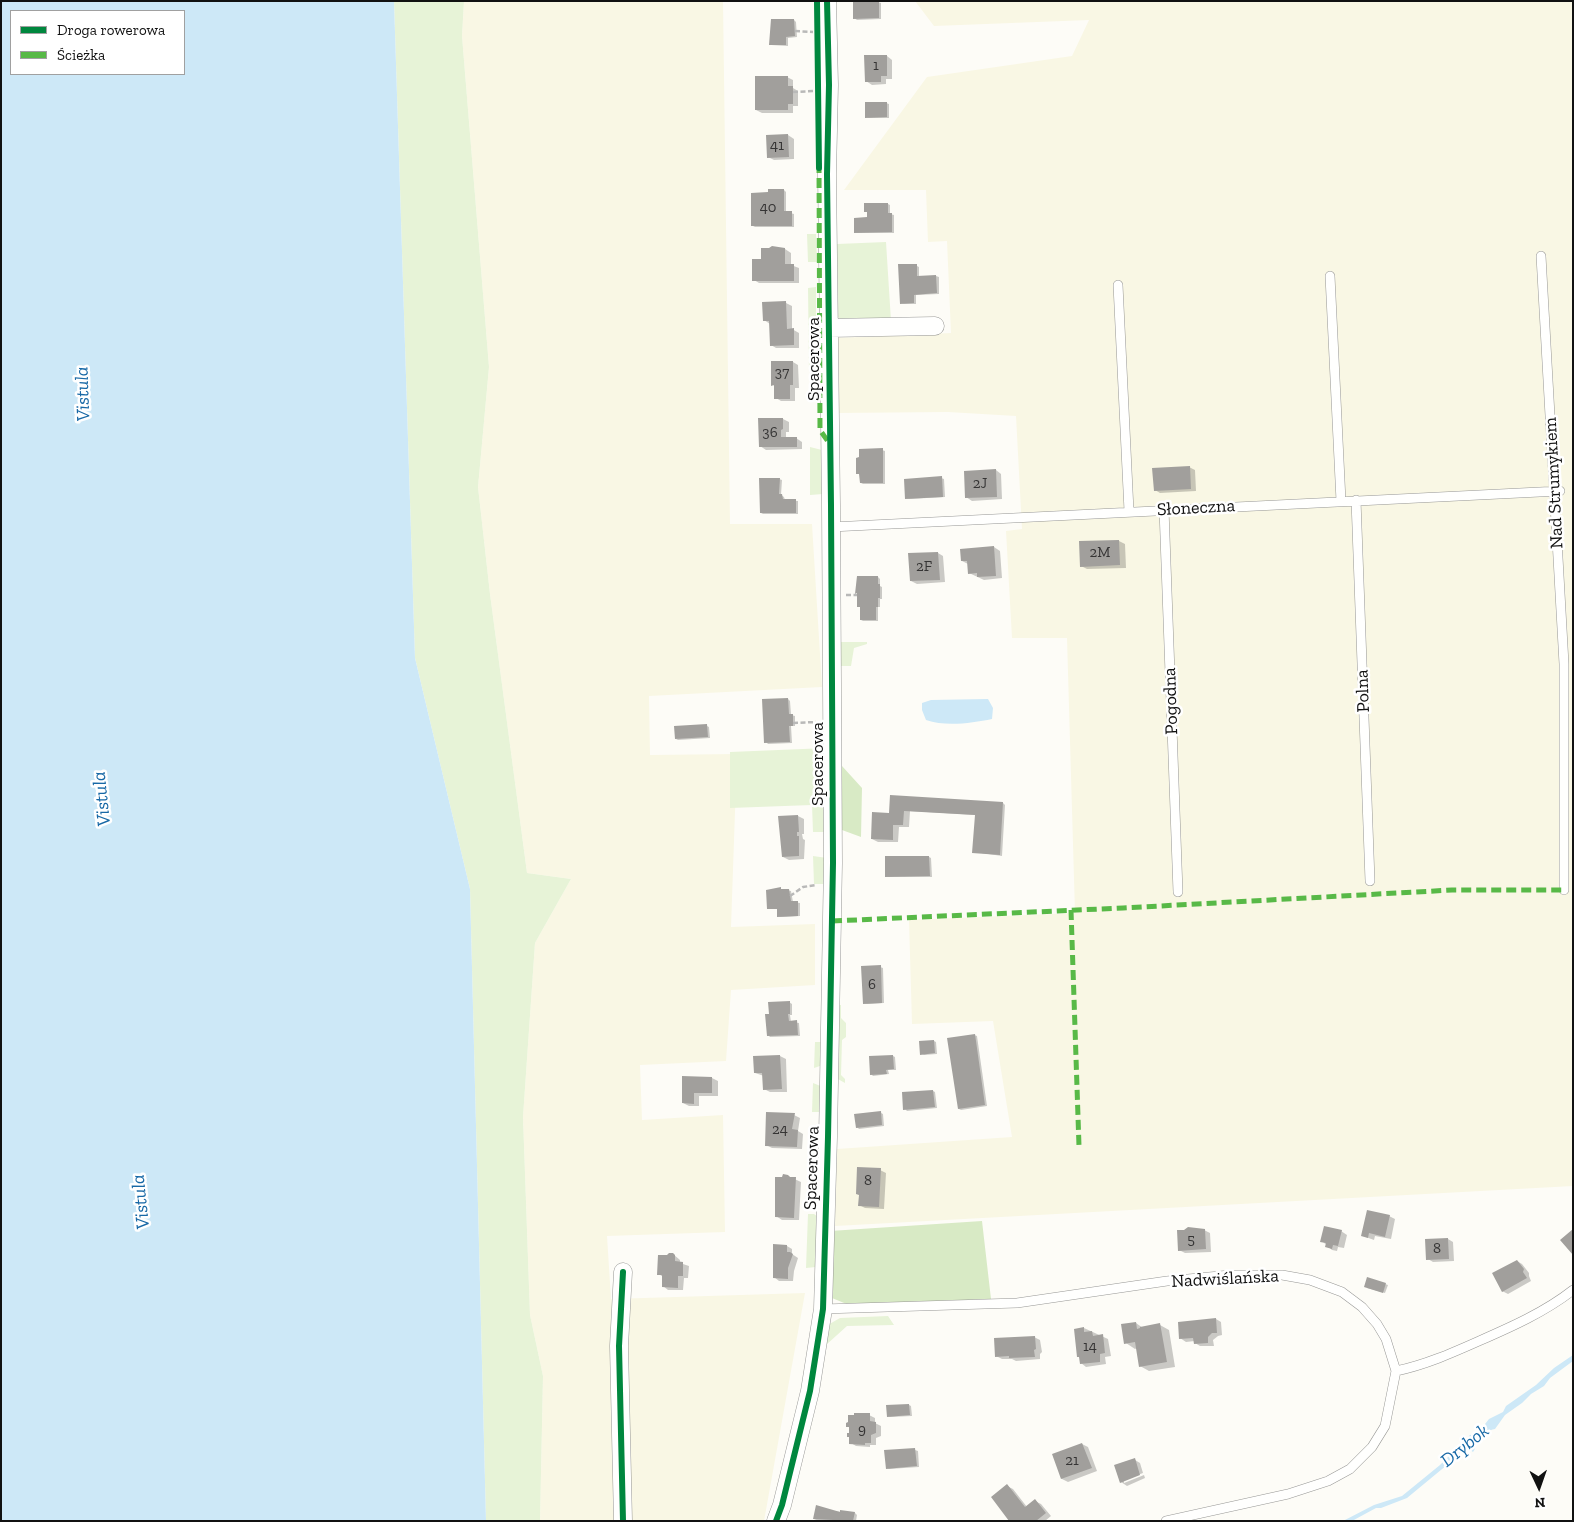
<!DOCTYPE html>
<html>
<head>
<meta charset="utf-8">
<style>
	body { margin:0 }
	#map { position:relative; width:1574px; height:1522px; overflow:hidden; background:#fdfcf7; font-family:"Zilla Slab",serif }
	canvas { display:block }
	.frame { position:absolute; inset:0; border:2px solid #111; pointer-events:none }
	.legend { position:absolute; left:10px; top:10px; width:175px; height:65px; box-sizing:border-box; background:#fff; border:1px solid #a0a0a0; margin:0; padding:6px 9px; list-style:none; font-size:15px; color:#111 }
	.legend li { display:flex; align-items:center; gap:10px; height:25px }
	.legend b { width:25px; border:1px solid #a0a0a0 }
	.north { position:absolute; left:1514px; top:1462px; width:50px; height:50px; -webkit-text-stroke:4px #fff; paint-order:stroke; rotate:177deg; font-size:14px; font-weight:700; line-height:20px; text-align:center; color:#111 }
	.north::after { content:''; display:block; margin:auto; width:18px; height:22px; background:#111; clip-path:polygon(50% 0,100% 100%,50% 72%,0 100%) }
</style>
</head>
<body>
<div id="map">
<canvas width="1574" height="1522"></canvas>
<div class="frame"></div>
<ul class="legend">
<li><b style="height:6px;background:#00873e"></b>Droga rowerowa</li>
<li><b style="height:6px;background:#58b947"></b>Ścieżka</li>
</ul>
<div class="north">N</div>
</div>
<script>
const g = document.querySelector('canvas').getContext('2d');
g.lineJoin = 'round';
function fill(path, color) {
  g.fillStyle = color;
  g.fill(path, 'evenodd');
}
function strokePath(path, color, width, dash) {
  g.strokeStyle = color;
  g.lineWidth = width;
  g.lineCap = dash ? 'butt' : 'round';
  g.setLineDash(dash || []);
  g.stroke(path);
}
function label(font, color, halo, rows, align = 'center') {
  g.font = font + ' "Zilla Slab",serif';
  g.lineWidth = 5;
  g.setLineDash([]);
  g.textBaseline = 'middle';
  g.strokeStyle = halo;
  g.fillStyle = color;
  for (const [text, x, y, turn = 0] of rows) {
    g.save();
    g.translate(x, y);
    g.rotate((+turn || 0) * Math.PI / 180);
    g.textAlign = isNaN(turn) ? turn : align;
    if (halo) g.strokeText(text, 0, 0);
    g.fillText(text, 0, 0);
    g.restore();
  }
}
const farmland = new Path2D(`
	M464,1H723L730,524H812L822,687L649,696L650,755L737,754L731,927L815,924V985L731,990L726,1061L640,1065L642,1120L723,1115L725,1232L607,1236L611,1299L805,1293L764,1521H540L543,1376L530,1315L523,1117L535,943L571,879L527,873L490,594L478,487L489,367L462,36Z
	M915,1H1573V1186L835,1226L837,1149L1012,1137L993,1021L912,1024L909,920L1075,913L1067,638H1012L1006,531L1022,529L1016,416L948,412L836,413V338L951,333L947,241L928,242L926,190H844L927,77L1072,56L1089,20L934,26Z`);
const green = new Path2D(`
	M394,1H464L462,36L489,367L478,487L490,594L527,873L571,879L535,943L523,1117L530,1315L543,1376L540,1521H486L470,889L415,658Z
	M807,234H816L817,262H808Z
	M886,242L891,321H842L838,317L837,244Z
	M816,287V371H809L808,288Z
	M810,447L822,450L823,494L810,495Z
	M840,642H867V644L854,648L851,666H840Z
	M827,748V832H813L812,805L730,808V752Z
	M813,856L827,858V884H814Z
	M838,1005H841V1018L846,1023V1037L842,1040L841,1075L845,1079V1083L836,1078Z
	M815,1042H824L823,1065L814,1068Z
	M813,1083L823,1087L822,1112H812Z
	M810,1139L821,1140L819,1189L809,1190Z
	M808,1214H814L818,1217L816,1267L806,1268Z
	M888,1316L894,1325L847,1326L826,1345V1326L840,1318Z`);
const forest = new Path2D(`
	M842,766L862,788L861,837L842,830Z
	M982,1221L991,1299L849,1305L832,1298L830,1231Z`);
const water = new Path2D(`
	M1,1H394L415,658L470,889L486,1521H1ZM11,11H184V74H11Z
	M988,699L993,708L992,719C972,723 946,727 926,720L922,710V703L931,700Z
	M1573,1355V1361L1550,1378L1544,1386L1531,1394L1522,1403L1505,1415L1495,1429C1489,1429 1478,1438 1476,1445C1475,1447 1475,1450 1473,1452L1466,1447L1453,1460L1407,1498L1381,1508H1376L1352,1521H1343L1374,1505L1402,1496L1440,1465L1464,1441L1467,1442V1438L1470,1435L1477,1434L1489,1419L1503,1412L1506,1406L1536,1385L1554,1368Z`);
const shadow = new Path2D(`
	M878,2L881,3V19L857,20L854,18Z
	M794,20L796,22L797,37L788,38V46L771,45L772,21Z
	M887,56L892,60V79H886V84L872,85L866,81Z
	M787,77L793,80V88L798,91V106H793V113H762L756,110Z
	M886,103L889,104V118H869L867,117Z
	M788,135L794,139V159L774,160L768,157Z
	M784,190L786,192V212L794,214V227H755L753,226L770,194Z
	M888,204L890,205V214L894,215V233H858L855,232Z
	M785,249L791,253V265L799,268V283H759L754,280L762,261Z
	M917,266L919,267V277L936,276L939,277V294L916,295V304H904L901,303Z
	M763,303H786L792,306V329L799,333V348H776L771,345L770,324L764,320Z
	M793,362L798,365L799,388H795V401H781L776,398V387L773,385Z
	M783,419L789,422V432H786V439L796,438L802,442V449L766,450L760,446Z
	M882,450L885,451V484H863L861,483V475L857,473Z
	M1189,467L1195,470L1196,491L1160,493L1155,490Z
	M996,470L1001,474L1002,499L972,501L966,497Z
	M941,478L944,479L945,497L909,499L906,498Z
	M779,479L782,480L781,495L784,497L785,500L798,501V514H763L761,513Z
	M1119,541L1125,544L1126,568L1087,569L1081,566L1080,542Z
	M994,547L1000,551L1002,578L984,580L969,573L968,564L962,561Z
	M938,553L943,556L945,582L917,584L911,581Z
	M878,577L880,579V586L882,587V599H880V607H878V621H863L861,620V607Z
	M788,699L790,701L791,715L795,716V726H791L792,743L768,744L766,742Z
	M707,726L709,727L710,738L678,740L676,739Z
	M891,796L1003,803L1005,805L1002,856L974,852L976,815L910,811L909,827H899L898,842H878L872,839L890,814Z
	M798,816L804,819V834H802L803,839L805,840L804,859L789,860L783,857Z
	M886,857H929L931,858L932,877H889L886,876Z
	M781,889L791,891L793,902L800,903V916L781,917L778,916V909L768,908Z
	M880,967L883,968L884,1003L867,1004L864,1003Z
	M789,1002L792,1004V1015H790L791,1022L799,1023L800,1036L770,1037L768,1035Z
	M974,1035L977,1036L987,1106L961,1110L959,1109Z
	M934,1041L936,1042L937,1054L924,1055L922,1054Z
	M780,1056L786,1059L787,1092H770L764,1089V1076L755,1073L754,1057Z
	M893,1056L895,1057L896,1070H888L889,1074L873,1076L871,1074Z
	M684,1078H712L718,1081V1096H699V1106H689L683,1103Z
	M933,1091L935,1092L937,1108L907,1111L905,1109Z
	M881,1113L883,1114L884,1126L859,1129L857,1127Z
	M794,1115L800,1118L798,1131L803,1134L802,1149L772,1148L766,1145Z
	M880,1170L886,1173L884,1209L865,1208L859,1205Z
	M788,1176L801,1182L799,1220H782L776,1216L782,1178Z
	M1389,1216L1395,1219L1391,1239L1375,1236L1374,1240L1363,1236Z
	M1204,1230L1210,1233L1211,1252L1185,1253L1179,1250L1184,1231Z
	M1341,1231L1347,1235L1344,1248L1338,1247L1337,1251L1332,1250L1322,1241Z
	M1448,1239L1453,1242L1454,1261L1433,1262L1428,1259Z
	M787,1246L792,1249V1254L798,1258L794,1271L793,1281H779L774,1277Z
	M673,1254L680,1260V1263L689,1266L688,1278H684L683,1290H668L663,1286V1277L659,1274Z
	M1517,1261L1522,1264L1529,1273V1276L1531,1281L1508,1294L1502,1291Z
	M1385,1284L1388,1285L1385,1293L1367,1288Z
	M1216,1319L1221,1322L1222,1335L1218,1336L1213,1340L1214,1346H1200L1195,1343V1341L1186,1342L1180,1338Z
	M1136,1323L1143,1328L1160,1325L1169,1330L1175,1367L1149,1371L1140,1366L1137,1348L1135,1349L1126,1343Z
	M1084,1328L1108,1339L1111,1356L1105,1357L1106,1364L1086,1367L1081,1363Z
	M1034,1337L1040,1340L1042,1352L1040,1354V1359L1016,1361L1012,1359H1002L996,1356Z
	M909,1405L911,1406L912,1416L890,1417L888,1416Z
	M869,1415L875,1418V1423L881,1426V1436L876,1438V1445H870V1447L856,1446L851,1443L850,1428L847,1426Z
	M1082,1444L1088,1447L1097,1471L1068,1482L1062,1479L1053,1455Z
	M915,1450L918,1451L919,1467L889,1469L887,1468L885,1451Z
	M1135,1460L1140,1463L1143,1473L1124,1480V1483L1144,1475L1145,1478L1127,1486L1121,1482Z
	M1007,1486L1013,1489L1027,1507L1035,1501L1041,1504L1051,1516L1045,1521H1011Z
	M832,1511L855,1513L857,1515L856,1521H819L814,1519Z`);
const building = new Path2D(`
	M879,1V18L853,19V2Z
	M771,19H794L795,36L786,37V45H769Z
	M864,55H887V76H881V82H865Z
	M755,76H788V86H793V104H788V110H755Z
	M865,102H887V117L865,118Z
	M788,134L789,157L767,158L766,135Z
	M768,189H784V211H792V226H751V193L768,192Z
	M864,203H888V213H892V232L854,233V218L867,217V212H864Z
	M772,246L785,248V264H794V281H752V259H761V248H769Z
	M898,264H917V276L936,275L937,293L914,295V303L900,304Z
	M786,301L787,329L794,328V345L770,346L769,321H763L762,302Z
	M771,361H793V385H790V399H774V385L771,386Z
	M758,418H783V429L781,430V437H797V447H759Z
	M883,448V483H860L859,474H856V458L859,457V449Z
	M1190,466L1191,489L1154,491L1152,468Z
	M996,469L997,497L965,498L964,471Z
	M942,476L943,497L905,499L904,479Z
	M759,478H780L779,494H782L783,499H796V513H760Z
	M1119,540L1120,565L1080,567L1079,541Z
	M994,546L996,576L977,577V573L968,574L967,561H961L960,549Z
	M938,552L940,580L910,581L908,553Z
	M857,576H878V584H880V598H878V607H876V620H860V607H857V593L855,594Z
	M788,698L789,714H793V726H789L790,742L764,743L762,699Z
	M707,724L708,737L675,739L674,726Z
	M890,795L1003,802L1000,855L972,853L975,815L904,811L903,825H893V840L871,839L872,812L889,813Z
	M798,815L799,832H797V836H799V856L782,857L778,816Z
	M885,856H929L930,876L885,877Z
	M781,887V889H789L791,901H798V916L777,917V909H767L766,890Z
	M881,965L882,1003L863,1004L861,966Z
	M790,1001V1014H788L789,1021L797,1020L798,1035L767,1036L765,1014H769L768,1002Z
	M975,1034L985,1105L958,1109L947,1038Z
	M934,1040L935,1053L920,1055L919,1041Z
	M780,1055L782,1089L763,1090L762,1073H754L753,1056Z
	M893,1055L894,1069L886,1070L887,1074L870,1075L869,1056Z
	M682,1076L712,1077V1093H694V1104L682,1103Z
	M933,1090L935,1107L903,1110L902,1092Z
	M881,1111L882,1125L856,1128L854,1114Z
	M766,1112L795,1113L792,1129L798,1130L797,1147L765,1146Z
	M857,1167L881,1168L879,1207L858,1206L859,1195L856,1194Z
	M783,1174L788,1175L790,1177H796L794,1218L775,1217V1177H782Z
	M1367,1210L1390,1215L1385,1237L1369,1233L1368,1238L1361,1236Z
	M1324,1226L1342,1230L1338,1246L1333,1245L1332,1249L1325,1247L1326,1243L1320,1242Z
	M1188,1227L1205,1229L1206,1249L1178,1251L1177,1230H1184Z
	M1573,1229V1255L1560,1240Z
	M1448,1238L1449,1259L1426,1260L1425,1239Z
	M773,1244L787,1245V1252H790L793,1254L788,1268V1279L773,1278Z
	M669,1253H673L675,1255V1261L683,1262V1276H678V1288L662,1287V1275H657L658,1255H667Z
	M1517,1260L1524,1269L1523,1272L1527,1278L1502,1292L1492,1273Z
	M1367,1277L1386,1283L1383,1293L1364,1287Z
	M1216,1318L1217,1333H1212L1208,1337V1343L1194,1344L1193,1338L1179,1339L1178,1322Z
	M1136,1322L1137,1329L1140,1328V1327L1160,1323L1167,1362L1139,1367L1135,1342L1124,1344L1121,1324Z
	M1084,1327V1332L1092,1331L1093,1336L1103,1334L1105,1353L1100,1354V1362L1080,1364L1079,1357H1077L1074,1329Z
	M1035,1336L1036,1349L1034,1350L1035,1357L1009,1358V1356L995,1357L994,1338Z
	M909,1404L910,1415L887,1417L886,1405Z
	M854,1413H870V1421L876,1422V1433L871,1435V1443H865V1445L849,1444V1437H847V1433H849V1427H846V1423L848,1422V1415H854Z
	M1082,1443L1092,1468L1061,1479L1052,1454Z
	M915,1448L917,1466L886,1469L884,1450Z
	M1135,1458L1140,1475L1120,1483L1114,1465Z
	M1007,1484L1025,1507L1035,1499L1046,1513L1036,1521H1009L991,1497Z
	M816,1505L840,1512V1510L855,1512L853,1521L813,1519Z`);
const path = new Path2D(`
	M795,31L813,32
	M793,92L814,91
	M846,595H857
	M793,723L816,722
	M790,896L803,887L816,885`);
const lane = new Path2D(`
	M1541,256L1564,664V890
	M1330,276L1341,501
	M1118,285L1129,511
	M1356,500L1370,881
	M1164,509L1178,892
	M831,527L1560,491
	M823,1309L1017,1303L1167,1281L1230,1275H1282L1310,1280L1342,1292L1362,1307L1377,1324L1386,1339L1396,1371L1385,1426L1372,1447L1350,1469L1328,1481L1288,1494L1166,1521
	M1396,1371C1425,1365 1452,1353 1479,1341C1511,1327 1545,1312 1573,1290`);
const street = new Path2D(`
	M829,328L935,326
	M623,1521L619,1346L623,1272
	M776,1521L782,1505L810,1391L823,1309L828,1137L833,863L831,505L827,174L829,85L827,1`);
const quiet = new Path2D(`
	M819,163L820,430L829,443
	M1071,910L1079,1146
	M832,921L1123,908L1452,890H1564`);
const cycleway = new Path2D(`
	M817,1L819,168
	M623,1521L619,1346L623,1272
	M776,1521L782,1505L810,1391L823,1309L828,1137L833,863L831,505L827,174L829,85L827,1`);
const numberNames = [
	["1",876,66],
	["41",777,146],
	["40",768,208],
	["37",782,373],
	["36",770,433],
	["2J",980,484],
	["2M",1100,553],
	["2F",924,567],
	["6",872,985],
	["24",780,1130],
	["8",868,1181],
	["5",1191,1240],
	["8",1437,1249],
	["14",1090,1347],
	["9",862,1430],
	["21",1072,1461]
];
const streetNames = [
	["Spacerowa",814,359,-90],
	["Nad Strumykiem",1554,483,-93],
	["Słoneczna",1196,508,-3],
	["Polna",1363,691,-92],
	["Pogodna",1171,701,-92],
	["Spacerowa",818,764,-90],
	["Spacerowa",812,1168,-88],
	["Nadwiślańska",1225,1279,-3]
];
const waterNames = [
	["Vistula",83,394,-92],
	["Vistula",102,799,-96],
	["Vistula",141,1202,-96],
	["Drybok",1465,1446,-39]
];
fill(farmland, '#f9f7e4');
fill(green, '#e7f3d7');
fill(forest, '#d8eac5');
fill(water, '#cde8f7');
fill(shadow, '#0003');
fill(building, '#a19f9c');
strokePath(lane, '#979795', 10);
strokePath(street, '#979795', 19);
strokePath(path, '#b9b9b8', 2.5, [5, 2.5]);
strokePath(lane, '#fffffe', 9);
strokePath(street, '#fffffe', 18);
strokePath(quiet, '#58b947', 5, [10, 5]);
strokePath(cycleway, '#00873e', 6);
label('15px', '#353434', null, numberNames);
label('18px', '#111', '#fff', streetNames);
label('italic 19px', '#1768a6', '#fff', waterNames);
</script>
</body>
</html>
